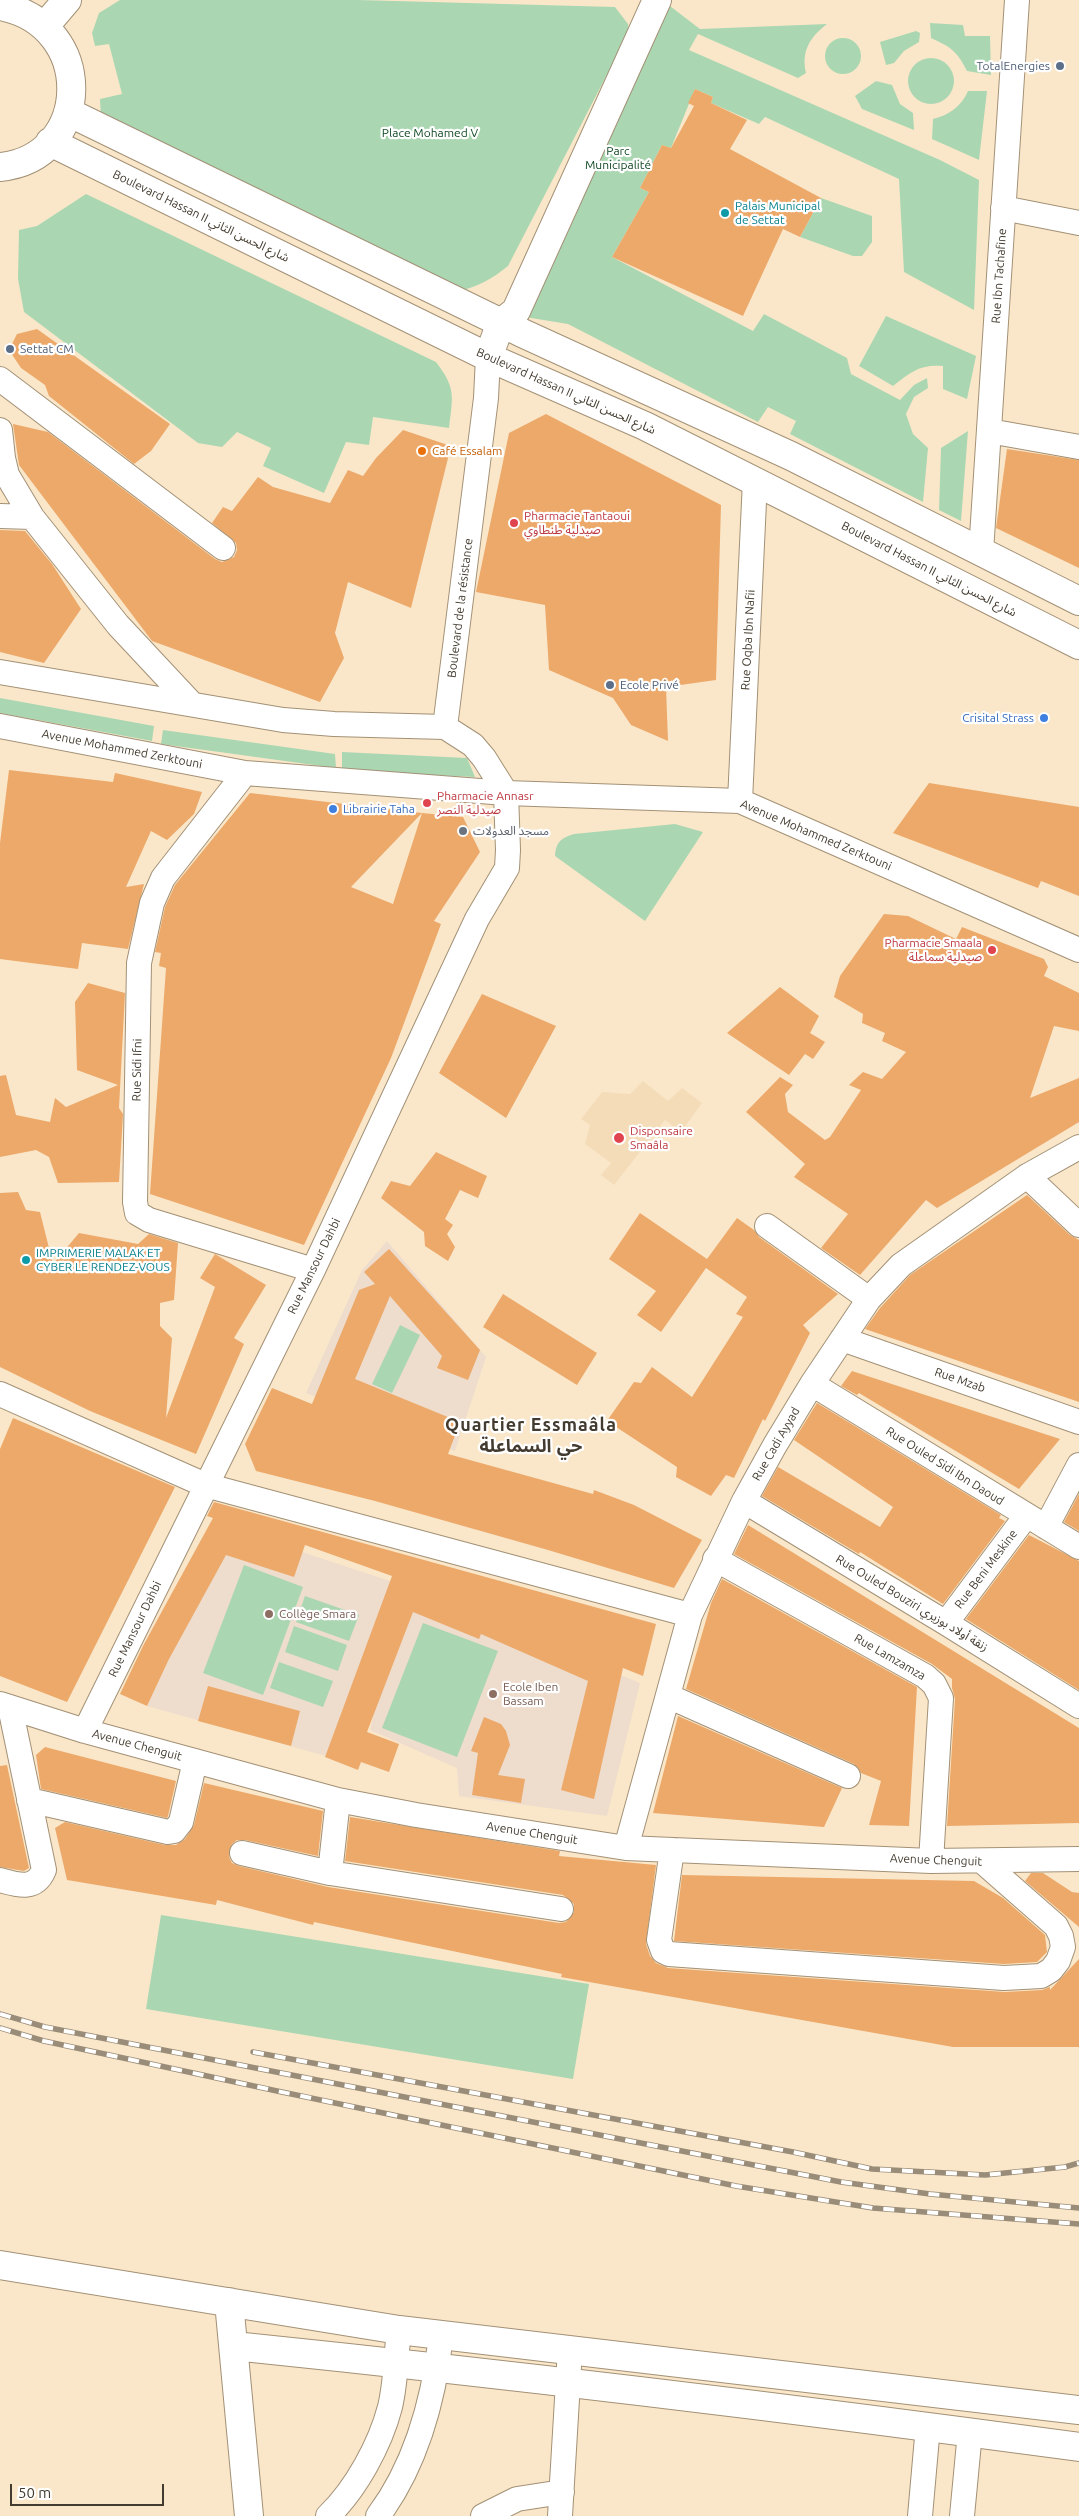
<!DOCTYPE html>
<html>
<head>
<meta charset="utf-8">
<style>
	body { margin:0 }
	#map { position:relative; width:1079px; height:2516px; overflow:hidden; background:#fae7ca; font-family:Ubuntu,sans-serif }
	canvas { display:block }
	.scale { position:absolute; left:10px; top:2484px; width:154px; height:22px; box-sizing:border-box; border:2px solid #433b2f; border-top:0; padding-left:6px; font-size:15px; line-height:18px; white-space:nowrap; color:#433b2f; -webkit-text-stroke:4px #fff; paint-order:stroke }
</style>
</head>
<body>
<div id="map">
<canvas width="1079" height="2516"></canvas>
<div class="scale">50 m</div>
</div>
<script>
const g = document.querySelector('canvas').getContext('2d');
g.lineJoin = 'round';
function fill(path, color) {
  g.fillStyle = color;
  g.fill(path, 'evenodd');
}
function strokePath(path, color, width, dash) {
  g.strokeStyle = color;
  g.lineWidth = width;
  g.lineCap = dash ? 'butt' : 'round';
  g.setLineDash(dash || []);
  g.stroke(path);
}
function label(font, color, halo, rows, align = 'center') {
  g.font = font + ' Ubuntu,"Noto Sans Arabic",sans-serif';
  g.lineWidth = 4.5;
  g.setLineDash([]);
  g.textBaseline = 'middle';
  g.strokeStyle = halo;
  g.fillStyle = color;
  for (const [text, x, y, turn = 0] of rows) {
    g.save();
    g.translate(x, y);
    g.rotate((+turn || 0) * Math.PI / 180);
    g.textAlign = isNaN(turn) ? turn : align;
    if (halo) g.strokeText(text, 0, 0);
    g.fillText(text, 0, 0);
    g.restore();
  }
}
const built = new Path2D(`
	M643,1081L668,1101L682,1088L702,1103L681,1132L665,1120L614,1185L601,1175L611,1163L585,1144L590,1125L581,1119L602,1092L630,1094Z`);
const education = new Path2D(`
	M387,1241L486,1357L455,1451L306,1393L362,1270Z
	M211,1522L390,1581L640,1683L607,1816L459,1796L457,1768L370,1730L373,1717L344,1706L326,1756L147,1706L169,1659L143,1646Z`);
const green = new Path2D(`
	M120,0H358L615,7L628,24L629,32L508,266C492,279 479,286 460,291L101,119L100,99L122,94L109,44L95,46L92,33L99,13Z
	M666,3L700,29L827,24C810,37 801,51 806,73L798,78L698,34L689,50L940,160L979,180L974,310L904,272L899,179L765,117L759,124L711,103L713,97L695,89L671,148L662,145L640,188L649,192L612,257L753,331L764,314L847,358L851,374L900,400L914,385L927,378L928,388L914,397L906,414L913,434L928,448L923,502L790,434L796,421L768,407L758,422L568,324L525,317Z
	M930,23L963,25L965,36H990L991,75L967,71C957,51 951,47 931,38Z
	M916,31L920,33L919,42L904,51L894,63L886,65L880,42Z
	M825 56a18 18 0 1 1 36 0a18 18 0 1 1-36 0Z
	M908 81a23 23 0 1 1 46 0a23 23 0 1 1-46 0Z
	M876,81L892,85L900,104L913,113L914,130L862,109L855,96Z
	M968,91H987L979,160L932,139L933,119C949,115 961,107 968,91Z
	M86,194L436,362C456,388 453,396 449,428L373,417L369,445L346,442L324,493L263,466L271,448L237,432L222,447L198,443L24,312L18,279L19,230L37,226Z
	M821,198L872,216V242L862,256H853L800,237Z
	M886,316L976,356L967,399L943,389V366C920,364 911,372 893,386L859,366Z
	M968,431L961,521L939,510L941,448Z
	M0,698L154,726L152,741L0,713Z
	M163,730L335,754L336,768L161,744Z
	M342,752L467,758L475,777L342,771Z
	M675,824L703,832L645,921L555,856C556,842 561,838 574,834Z
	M400,1325L420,1335L392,1393L372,1384Z
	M244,1565L303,1587L263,1695L203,1673Z
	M305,1596L359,1615L349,1641L296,1622Z
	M423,1623L498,1651L457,1757L382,1728Z
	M294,1626L347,1645L338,1671L285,1652Z
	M279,1662L333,1681L323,1707L270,1688Z
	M161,1915L589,1984L573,2079L146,2009Z`);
const building = new Path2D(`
	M695,89L713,97L711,103L747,120L730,149L821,198L800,237L783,229L743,316L612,257L649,192L640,188L662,145L671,148L694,106L688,103Z
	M37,329L170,424L151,451L134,464L49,396L45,385L21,368L9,350L17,334Z
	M546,414L721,505L716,680L666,687L668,741L631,725L613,698L549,670L545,605L476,592L509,433Z
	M13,424L48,432L215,559L222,562L234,557L237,550L236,543L212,523L223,507L232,511L258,477L273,487L330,503L348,470L363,476L376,458L403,430L451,446L411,608L348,582L335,633L344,658L320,702L152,641L19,465Z
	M1007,449L1079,460V568L996,528Z
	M0,530L25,531L52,564L81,609L44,663L0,652Z
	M9,770L113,782L115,773L202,792L194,814L167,840L151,831L126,887L144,884L128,949L82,943L78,969L0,959V843Z
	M929,783L1079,807V896L1041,881L1038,888L893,833Z
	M250,793L422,813L351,887L393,904L422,813L463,817L480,852L434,921L441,924L391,1058L304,1245L150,1194L166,968L159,966L161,953L155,952L165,907L175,885Z
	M884,914L908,916L956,939L962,927L1044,959L1048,967L1044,976L1079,993V1031L1054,1026L1030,1098L1079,1078V1122L937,1208L926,1200L860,1275L821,1248L848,1214L794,1177L805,1164L746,1112L780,1077L793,1085L785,1094L788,1112L825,1140L830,1137L861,1090L849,1085L863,1072L882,1079L906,1052L882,1041L885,1033L862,1023L863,1014L834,997L840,976Z
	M88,983L125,993L119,1108L123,1114L119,1182L58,1183L49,1157L36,1150L0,1157V1076L6,1075L16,1115L50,1122L55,1098L66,1107L118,1085L77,1070L75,1002Z
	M780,987L819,1016L810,1033L825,1042L813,1059L805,1054L789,1075L727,1033Z
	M482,994L556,1026L506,1118L439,1073Z
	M436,1152L487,1176L478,1198L460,1190L445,1219L453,1225L447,1234L455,1247L448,1261L425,1246L424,1232L381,1198L391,1181L410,1186Z
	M18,1192L26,1210L40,1212L53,1264L79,1233L138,1244L149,1234L178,1243L174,1300L160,1303V1326L172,1338L166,1418L215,1287L200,1278L215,1254L266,1285L234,1338L244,1344L196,1454L90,1411L0,1367V1193Z
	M1027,1195L1070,1235L1079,1240V1402L865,1329L880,1308L910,1275Z
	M640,1213L707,1259L737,1218L754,1230L759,1237L838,1294L803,1325L810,1333L765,1421L763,1419L734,1478L726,1475L711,1496L676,1477L677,1467L607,1421L634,1382L641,1383L652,1367L692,1397L743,1317L736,1314L747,1297L706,1268L661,1332L637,1315L656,1291L609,1259Z
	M389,1249L480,1350L468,1380L437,1368L442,1356L390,1296L355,1379L460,1422L448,1454L593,1494L594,1490L634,1505L702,1540L674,1588L548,1550L375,1501L256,1471L245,1444L272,1388L312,1404L359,1290L375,1284L364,1272Z
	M503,1294L597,1353L577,1385L483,1327Z
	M852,1371L1060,1439L1019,1489L859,1393L857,1395L841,1386Z
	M817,1403L1001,1515L999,1518L1005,1521L943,1604L860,1552L859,1554L762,1496L778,1467L880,1527L893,1507L794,1440Z
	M13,1418L175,1487L67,1702L0,1676V1449Z
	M1079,1494V1531L1064,1522Z
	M214,1502L656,1624L643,1676L623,1668L594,1799L561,1790L588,1681L481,1634L479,1639L413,1612L367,1732L399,1744L389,1772L361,1762L358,1770L325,1757L392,1576L305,1545L294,1577L226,1555L169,1659L147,1706L120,1694L143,1646L213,1518L207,1516Z
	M748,1525L1079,1728V1823L947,1826L955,1699L952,1688V1679L932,1664L734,1554Z
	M1029,1535L1079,1561V1690L966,1619Z
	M722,1579L917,1687L909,1826L869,1825L881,1781L861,1773L854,1764L686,1689L711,1603Z
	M208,1686L300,1711L291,1746L198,1721Z
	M678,1716L842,1788L824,1827L653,1813Z
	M484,1717L501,1724L506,1731L510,1745L498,1775L525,1779L521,1803L472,1795L478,1753L471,1751Z
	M45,1747L176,1781L168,1816L167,1818L41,1789L36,1755Z
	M7,1765L29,1868L24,1871L0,1867V1766Z
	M204,1783L323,1811L318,1856L245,1840H237L232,1844L229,1857L232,1863L239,1866L328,1887L559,1923L566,1922L574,1912V1904L563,1895L345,1861L350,1817L560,1851L559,1856L656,1865L646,1944L650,1956L656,1963L668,1968L1005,1992L1042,1990L1050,1987V1990L1079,1959V2047H953L561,1977L562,1974L314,1922L313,1925L217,1900L216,1905L67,1880L55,1828L65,1822L165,1845H176L185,1839L194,1825Z
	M1031,1873H1043L1072,1892L1079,1893V1927L1025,1881Z
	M682,1875L974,1881L1003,1898L1045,1935L1047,1952L1037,1962L1004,1964L674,1941Z`);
const street = new Path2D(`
	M1003,208L1079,223
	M488,357L486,398L445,727L473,745L484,758L506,793
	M0,379L223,548
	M0,430L3,458L7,475L32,517L118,625L190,702
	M989,431L1079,447
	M0,516L32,517
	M981,552L1017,0
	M0,672L283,720L334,724L445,727
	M0,726L245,773L506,793L740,801L1079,950
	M245,773L163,878L152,903L139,963L135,1202L137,1213L149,1220L313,1270
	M740,801L755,480
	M1027,1176L1079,1225
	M767,1226L869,1299
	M842,1339L1079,1422
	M812,1384L1079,1547
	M0,1394L205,1485L690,1615
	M744,1501L946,1623L1079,1706
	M1046,1527L1079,1465
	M715,1559L925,1676L934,1684L941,1698L931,1861
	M946,1623L1026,1516
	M668,1696L848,1776
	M0,1704L85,1731L338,1800L416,1815L626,1848L931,1861L1079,1859
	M85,1731L313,1270L477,919L507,868L508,850L506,793
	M29,1800L168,1832L174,1831L181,1822L195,1761
	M626,1848L690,1615L744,1501L775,1445L812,1384L869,1299L901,1265L1027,1176L1079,1147
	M672,1850L659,1940L663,1951L669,1954L1004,1978L1041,1976L1051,1970L1058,1961L1063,1947L1061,1936L1056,1926L983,1862
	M242,1853L330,1873L561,1909
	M330,1873L338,1800
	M0,1880C18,1885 35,1891 44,1870L10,1707
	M328,2516C356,2489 380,2445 390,2407C396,2382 396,2355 399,2330
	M378,2516C416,2465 434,2398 441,2336
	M483,2516L517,2499L562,2492
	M560,2516L570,2349
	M920,2516L928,2426
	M962,2516L970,2432`);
const secondary = new Path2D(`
	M45,26L67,0
	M488,357L501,323L516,311L657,0
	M0,2265L399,2330L1079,2410
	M229,2302L249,2516
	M234,2346C516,2375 798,2409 1079,2447`);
const primary = new Path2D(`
	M0,6C97,24 93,158 0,167
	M68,112L520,332L791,456L1079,601
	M50,142L488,357L645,426L1079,645`);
const rail = new Path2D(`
	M0,2014L45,2027L841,2182L930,2194L1079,2208
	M0,2028L44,2041L277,2091L736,2186L873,2208L1079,2224
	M253,2052L793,2152L872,2169L985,2175L1065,2167L1079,2163`);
const markers = [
	[1060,66,5,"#5c6f8a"],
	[725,213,5,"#0f9aa8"],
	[10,349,5,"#5c6f8a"],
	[422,451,5,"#e8710a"],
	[514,523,5,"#e0444e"],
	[610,685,5,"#5c6f8a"],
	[1044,718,5,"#3f7fe0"],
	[427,803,5,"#e0444e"],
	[333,809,5,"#3f7fe0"],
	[463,831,5,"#6b7280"],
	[992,950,5,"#e0444e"],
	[619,1138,6,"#e0444e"],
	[26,1260,5,"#0f9aa8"],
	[269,1614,5,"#8d6e63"],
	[493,1694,5,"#8d6e63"]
];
const serviceNames = [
	["TotalEnergies",1050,66,"right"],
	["Settat CM",20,349],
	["Ecole Privé",620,685]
];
const parkNames = [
	["Place Mohamed V",430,133],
	["Parc",618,151],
	["Municipalité",618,165]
];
const cultureNames = [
	["Palais Municipal",735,206],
	["de Settat",735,220],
	["IMPRIMERIE MALAK ET",36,1253],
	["CYBER LE RENDEZ-VOUS",36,1267]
];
const streetNames = [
	["Boulevard Hassan II شارع الحسن الثاني",201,216,26],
	["Rue Ibn Tachafine",999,276,-86],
	["Boulevard Hassan II شارع الحسن الثاني",566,391,24],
	["Boulevard Hassan II شارع الحسن الثاني",929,569,27],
	["Boulevard de la résistance",460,608,-83],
	["Rue Oqba Ibn Nafii",748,640,-87],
	["Avenue Mohammed Zerktouni",122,749,11],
	["Avenue Mohammed Zerktouni",816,835,23],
	["Rue Sidi Ifni",137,1070,-89],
	["Rue Mansour Dahbi",314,1266,-64],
	["Rue Mzab",960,1380,19],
	["Rue Cadi Ayyad",776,1444,-60],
	["Rue Ouled Sidi Ibn Daoud",945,1466,32],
	["Rue Beni Meskine",986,1569,-53],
	["Rue Ouled Bouziri زنقة أولاد بوزيري",912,1603,31],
	["Rue Mansour Dahbi",135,1629,-64],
	["Rue Lamzamza",890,1657,30],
	["Avenue Chenguit",137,1745,15],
	["Avenue Chenguit",532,1833,9],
	["Avenue Chenguit",936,1860,2]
];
const foodNames = [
	["Café Essalam",432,451]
];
const healthNames = [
	["Pharmacie Tantaoui",524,516],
	["صيدلية طنطاوي",524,530],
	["Pharmacie Annasr",437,796],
	["صيدلية النصر",437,810],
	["Pharmacie Smaala",982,943,"right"],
	["صيدلية سماعلة",982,957,"right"],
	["Disponsaire",630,1131],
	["Smaâla",630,1145]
];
const shopNames = [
	["Crisital Strass",1034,718],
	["Librairie Taha",343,809,"left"]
];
const worshipNames = [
	["مسجد العدولات",473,831]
];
const educationNames = [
	["Collège Smara",279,1614],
	["Ecole Iben",503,1687],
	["Bassam",503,1701]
];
const districtNames = [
	["Quartier Essmaâla",531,1425],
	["حي السماعلة",531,1446]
];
fill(built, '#f4dcb8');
fill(education, '#eedccc');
fill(green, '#aad7b2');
fill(building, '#eca96a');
strokePath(street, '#a39176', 26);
strokePath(secondary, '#a39176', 30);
strokePath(primary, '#a39176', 30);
strokePath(street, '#fff', 24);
strokePath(secondary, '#fff', 28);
strokePath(primary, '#fff', 28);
strokePath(rail, '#998c78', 5.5);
strokePath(rail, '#fff', 4, [11]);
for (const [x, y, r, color] of markers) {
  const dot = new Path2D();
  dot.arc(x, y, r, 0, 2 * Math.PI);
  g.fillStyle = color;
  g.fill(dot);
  strokePath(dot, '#fff', 2);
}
label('12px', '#4e5e75', '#fff', serviceNames, 'left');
label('12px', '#114823', '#fff', parkNames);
label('12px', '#0d838f', '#fff', cultureNames, 'left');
label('12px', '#433b2f', '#fff', streetNames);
label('12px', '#c56008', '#fff', foodNames, 'left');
label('12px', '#be3a42', '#fff', healthNames, 'left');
label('12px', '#366cbe', '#fff', shopNames, 'right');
label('12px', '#5b616d', '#fff', worshipNames, 'left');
label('12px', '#785e54', '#fff', educationNames, 'left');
g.letterSpacing = '1px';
label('bold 18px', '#433b2f', '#fff', districtNames);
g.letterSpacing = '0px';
</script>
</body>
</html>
